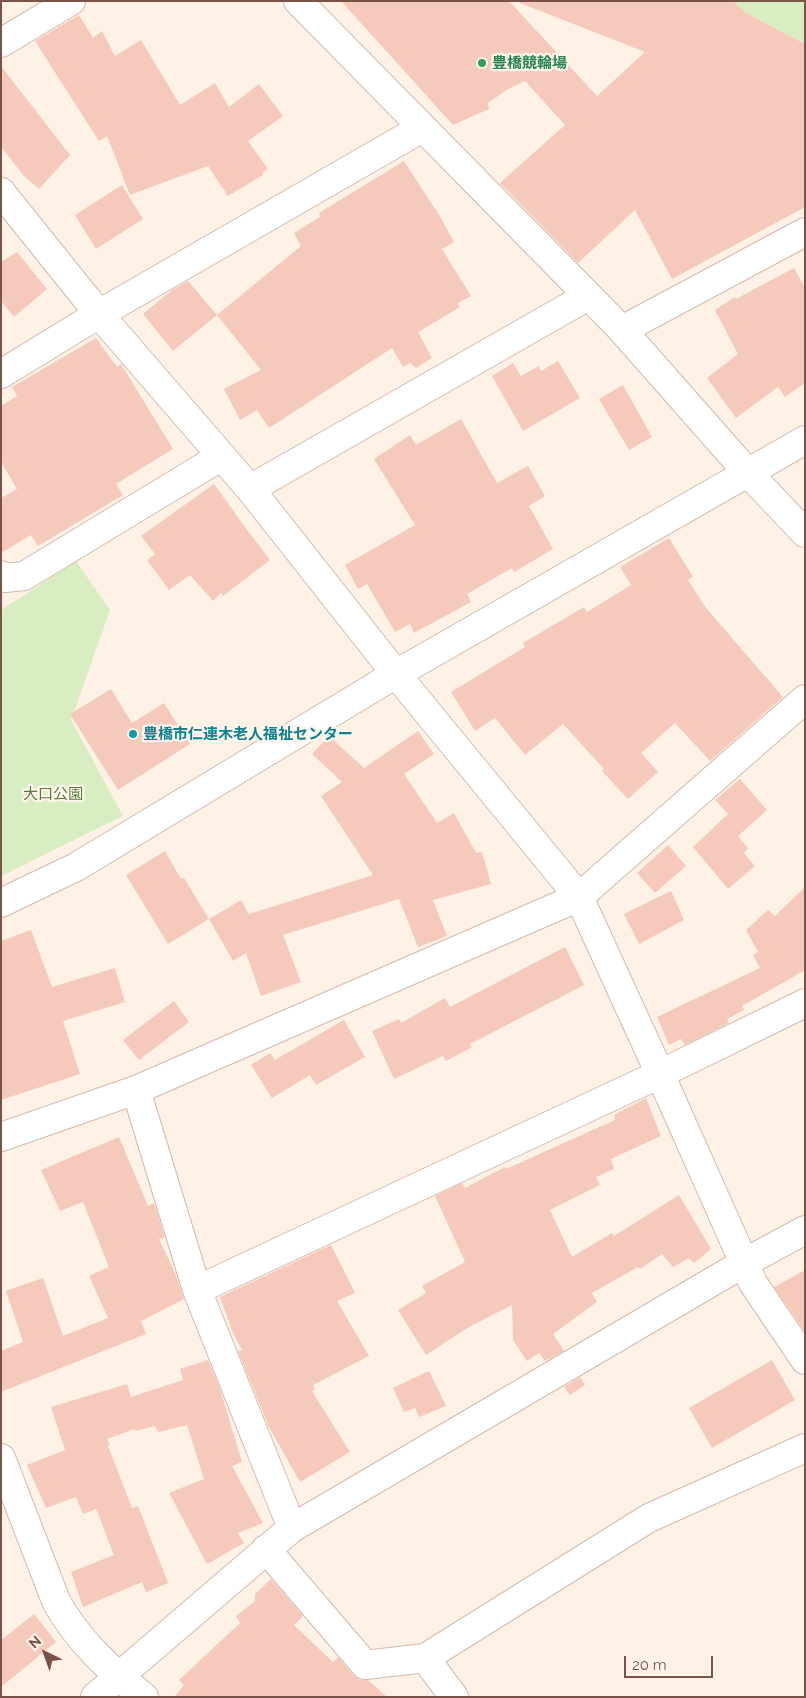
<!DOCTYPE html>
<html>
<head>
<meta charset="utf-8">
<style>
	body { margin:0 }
	#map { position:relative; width:806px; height:1698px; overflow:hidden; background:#fef1e5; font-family:Raleway,sans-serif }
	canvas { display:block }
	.frame { position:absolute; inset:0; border:2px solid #795348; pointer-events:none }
	.north { position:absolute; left:20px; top:1628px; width:50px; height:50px; -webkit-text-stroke:4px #fff5ed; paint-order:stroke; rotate:318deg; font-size:14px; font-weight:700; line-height:20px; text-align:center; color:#795348 }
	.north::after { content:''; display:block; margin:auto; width:18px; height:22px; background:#795348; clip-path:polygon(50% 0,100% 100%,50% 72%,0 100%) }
	.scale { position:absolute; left:624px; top:1656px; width:89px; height:22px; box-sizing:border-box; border:2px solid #795348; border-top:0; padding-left:6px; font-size:15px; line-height:18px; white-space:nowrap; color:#795348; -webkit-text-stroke:4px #fff5ed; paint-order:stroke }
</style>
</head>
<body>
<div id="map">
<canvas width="806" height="1698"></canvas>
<div class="frame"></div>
<div class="north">N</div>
<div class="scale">20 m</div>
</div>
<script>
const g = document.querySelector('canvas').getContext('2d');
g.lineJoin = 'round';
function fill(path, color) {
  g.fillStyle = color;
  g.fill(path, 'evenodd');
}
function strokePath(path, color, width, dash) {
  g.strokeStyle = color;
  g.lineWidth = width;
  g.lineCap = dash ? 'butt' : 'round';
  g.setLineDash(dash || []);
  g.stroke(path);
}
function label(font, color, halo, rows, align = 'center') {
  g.font = font + ' Raleway,"Noto Sans JP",sans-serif';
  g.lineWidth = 4.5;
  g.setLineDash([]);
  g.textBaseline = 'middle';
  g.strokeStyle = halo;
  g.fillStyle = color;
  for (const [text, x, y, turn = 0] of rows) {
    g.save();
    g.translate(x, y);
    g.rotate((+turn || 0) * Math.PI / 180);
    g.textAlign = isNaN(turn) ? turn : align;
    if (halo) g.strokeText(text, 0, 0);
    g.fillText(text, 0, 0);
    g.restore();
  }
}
const green = new Path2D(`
	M733,1H805V44L746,13Z
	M76,561L110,610L71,720L123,816L1,876V608L3,609Z`);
const building = new Path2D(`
	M341,1H509L597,96L645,52L520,3V1H733L746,13L805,44V207L672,279L635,210L578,263L500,183L565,125L525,81L508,89L488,103L489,109L453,125Z
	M79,15L93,38L102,31L115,56L141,40L180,105L215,83L229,107L259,84L283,116L248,141L268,169L263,172V175L228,196L208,166L130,195L107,136L99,141L35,41Z
	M1,66L70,155L39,189L24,176L1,147Z
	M404,161L435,209H436L454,242L442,249L471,296L458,303L460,307L418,332L432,358L416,368L410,363L403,367L392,348L269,428L257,410L240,420L224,389L261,370L217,315L301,246L294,233L320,217L319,213Z
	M122,185L143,219L96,249L75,215Z
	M17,252L47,289L14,317L1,301V262Z
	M794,268L805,288V383L785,397L778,387L736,418L707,378L738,354L715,310L735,297L736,299Z
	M188,281L217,315L173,351L143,314L172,290Z
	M96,338L117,367L121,364L173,449L116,484L123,495L38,546L31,535L1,553V498L17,489L1,462V406L17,396L12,387Z
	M558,361L580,398L523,431L492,376L513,363L521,376L539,366L541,371Z
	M623,385L652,437L629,450L599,399Z
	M461,419L497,483L528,466L545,496L529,506L553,549L514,572L512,568L467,594L471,602L414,633L410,624L395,632L367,584L358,589L345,565L415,525L374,459L410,435L416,445Z
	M214,484L242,523L270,560L223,596L221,593L213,601L190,575L169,590L147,560L155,554L141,536Z
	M669,538L693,577L688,580L706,608L783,697L710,761L675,723L641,753L658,772L628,799L602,771L604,769L563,724L525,755L495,718L475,731L451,692L525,647L523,643L584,607L587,612L631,585L620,567Z
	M111,689L132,723L164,703L190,744L118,790L70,714Z
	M418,731L434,754L404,774L437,823L454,813L476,853L482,852L491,884L433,900L447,936L418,947L399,899L283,935L301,982L261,996L246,953L233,961L209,919L241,900L249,914L373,875L321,796L342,782L312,754L329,736L364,768Z
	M740,779L767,810L738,836L748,848L744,853L755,866L728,889L693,847L728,814L715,800Z
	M668,845L686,866L655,893L637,873Z
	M165,851L181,879L184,878L209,919L168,944L126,875Z
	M805,887V970L742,1006L744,1010L727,1019L729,1023L685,1045L681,1039L669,1045L657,1017L760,968L753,955L758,952L746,930L768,910L775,916Z
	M671,891L684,920L639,944L624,914Z
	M31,930L52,987L115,968L125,1002L63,1021L80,1074L1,1100V941Z
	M565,947L584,985L470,1044L472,1047L446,1061L443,1056L394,1079L372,1031L399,1019L401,1023L445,998L450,1007Z
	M174,1001L189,1022L139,1060L123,1040Z
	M344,1020L365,1057L316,1085L310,1075L272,1098L251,1065L270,1053L275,1060Z
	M646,1098L661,1136L611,1159L614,1169L596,1177L600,1185L550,1210L572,1257L612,1233L614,1236L679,1195L711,1249L694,1263L689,1258L673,1267L662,1254L640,1269L638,1267L592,1293L597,1302L553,1334L564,1351L545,1361L539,1353L527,1361L513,1340L512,1305L469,1327L426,1355L398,1310L426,1293L422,1286L465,1262L435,1196L462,1183L465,1188L505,1167L506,1169L615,1120L614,1115Z
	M119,1137L148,1206L154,1203L165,1237L159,1239L175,1273L184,1299L141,1321L146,1334L1,1392V1351L23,1342L6,1291L43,1278L63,1336L108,1318L89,1276L109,1267L83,1202L60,1211L41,1170Z
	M331,1245L355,1293L337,1301L369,1356L313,1385L315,1389L312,1391L350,1452L300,1482L269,1427L238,1351L242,1350L233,1333L220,1297Z
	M805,1270V1332L774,1287Z
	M208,1360L220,1389L242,1462L232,1466L263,1523L238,1533L244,1543L207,1564L169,1493L204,1479L187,1425L158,1432L155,1426L135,1431L134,1429L107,1439L110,1445L108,1446L132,1508L138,1506L168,1583L146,1592L142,1582L83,1607L71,1572L114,1555L96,1509L83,1514L76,1497L46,1508L27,1465L65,1450L51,1407L127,1384L131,1397L183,1380L180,1369Z
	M772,1360L795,1400L712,1448L689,1408Z
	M429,1371L446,1406L419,1417L415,1408L404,1412L393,1388Z
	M580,1377L585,1385L570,1395L564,1387Z
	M271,1579L303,1616L294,1625L333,1662L338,1657L353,1675L360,1680H368L387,1697H174L184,1685L179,1680L240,1623L236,1616L255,1601V1594Z
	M34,1614L56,1642L1,1687V1640Z`);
const minor = new Path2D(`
	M1,43L71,1
	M1,192L99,314L250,489L396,674L579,897L660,1074L753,1283L805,1360
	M622,330L805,232
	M1,374L99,314L422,128
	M250,489L588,296
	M1,575L5,578L24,576L222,456
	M1,903L76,867L396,674L805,440
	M136,1090L197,1290L292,1528
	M1,1137L136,1090L579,897L805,699
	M197,1290L660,1074L805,1003
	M266,1549L365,1665L425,1658L649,1518L805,1448
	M425,1658L454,1697
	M95,1697L292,1528L744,1263L805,1230`);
const tertiary = new Path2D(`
	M298,1L622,330L748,473L805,533
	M1,1458L56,1601C77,1640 110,1670 144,1697`);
const markers = [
	[482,63,5,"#2e9e5b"],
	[133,734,5,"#0f9aa8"]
];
const leisureNames = [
	["豊橋競輪場",492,63]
];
const cultureNames = [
	["豊橋市仁連木老人福祉センター",143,734]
];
const parkNames = [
	["大口公園",53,794]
];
fill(green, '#d9edc2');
fill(building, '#f5cabb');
strokePath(minor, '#d3b9ad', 30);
strokePath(tertiary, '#d3b9ad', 30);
strokePath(minor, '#fff', 28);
strokePath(tertiary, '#fff', 28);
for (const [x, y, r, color] of markers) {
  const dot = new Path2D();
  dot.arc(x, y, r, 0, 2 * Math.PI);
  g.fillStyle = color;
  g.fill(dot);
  strokePath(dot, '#fff5ed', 2);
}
label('bold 15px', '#27864d', '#fff5ed', leisureNames, 'left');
label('bold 15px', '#0d838f', '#fff5ed', cultureNames, 'left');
label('15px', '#577a3c', '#fff5ed', parkNames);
</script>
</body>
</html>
